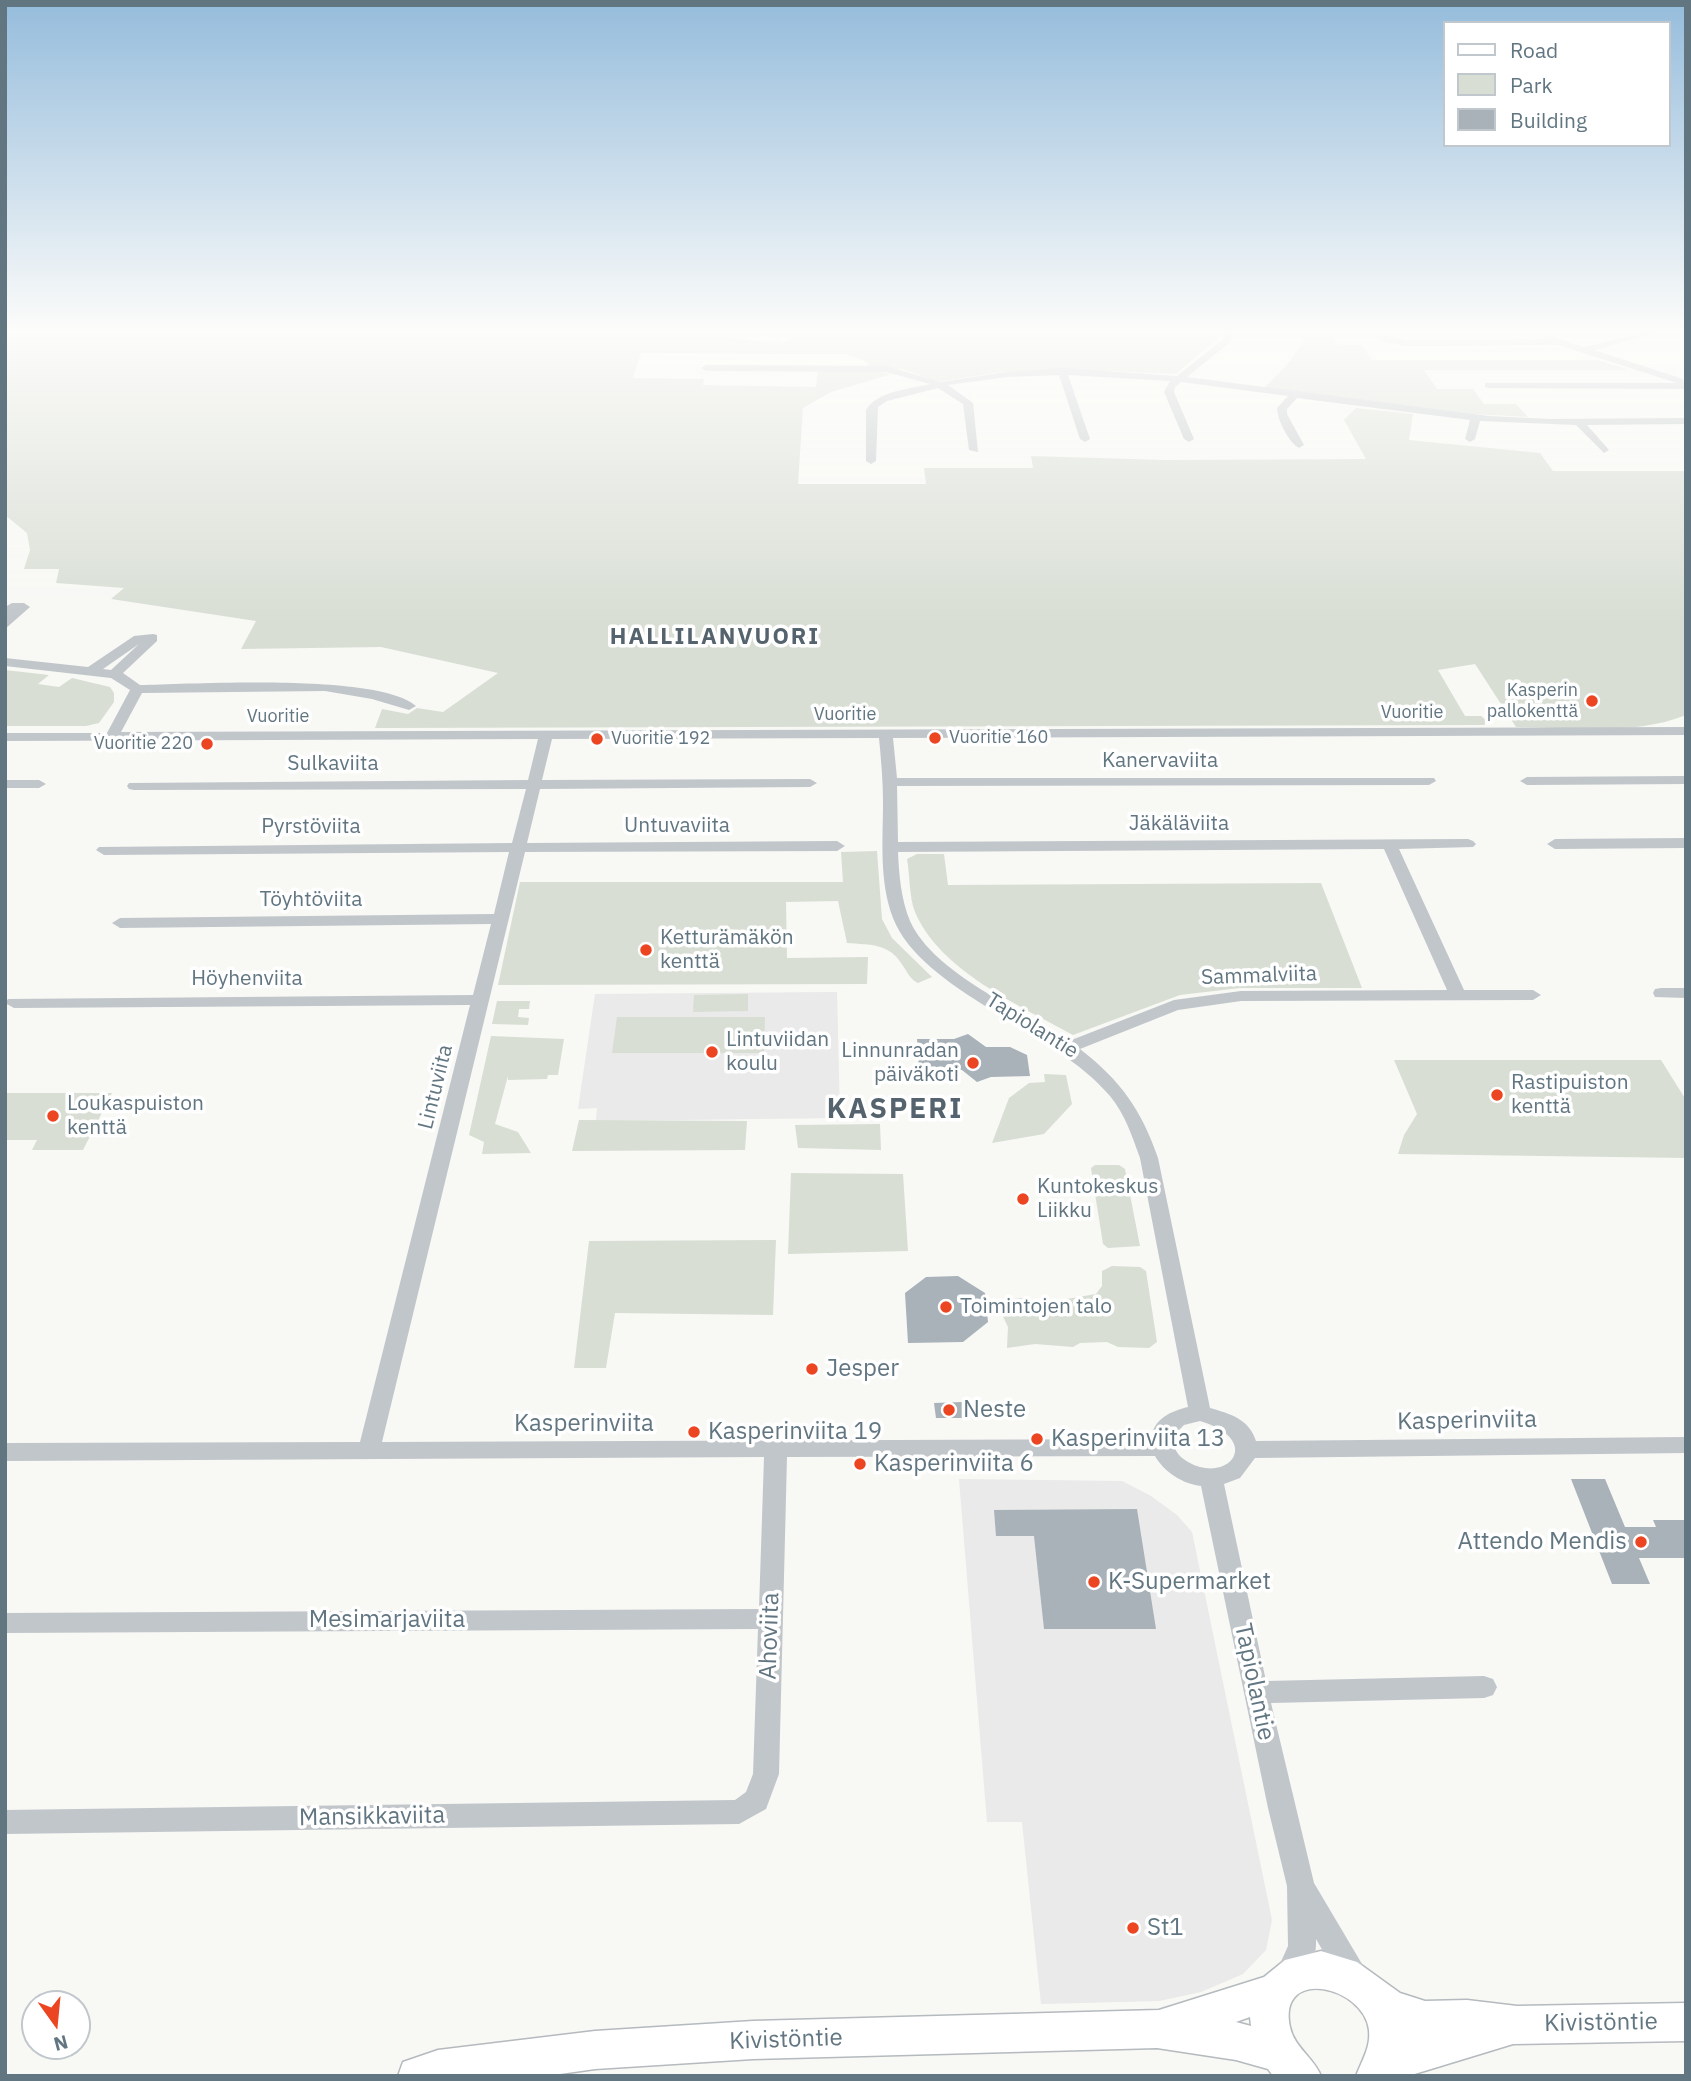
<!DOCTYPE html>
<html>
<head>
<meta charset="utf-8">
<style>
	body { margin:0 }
	#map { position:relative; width:1691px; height:2081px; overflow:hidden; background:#f8f8f5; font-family:"IBM Plex Sans",sans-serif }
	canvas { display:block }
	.frame { position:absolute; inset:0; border:7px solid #627682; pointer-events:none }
	.legend { position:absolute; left:1443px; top:21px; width:228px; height:126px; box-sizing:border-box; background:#fff; border:2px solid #c0c8cd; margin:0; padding:9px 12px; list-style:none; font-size:21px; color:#627682 }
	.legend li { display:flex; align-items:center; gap:14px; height:35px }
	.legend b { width:35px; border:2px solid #c0c8cd }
	.north { position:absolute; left:21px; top:1990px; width:70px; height:70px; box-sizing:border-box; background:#fff; border:2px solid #c0c8cd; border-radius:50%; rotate:165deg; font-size:19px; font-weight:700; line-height:28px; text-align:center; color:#627682 }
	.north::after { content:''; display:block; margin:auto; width:24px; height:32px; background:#ec4521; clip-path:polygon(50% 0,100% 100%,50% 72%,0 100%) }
</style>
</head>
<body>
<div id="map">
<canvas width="1691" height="2081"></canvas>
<div class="frame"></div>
<ul class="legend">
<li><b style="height:9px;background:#fff"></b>Road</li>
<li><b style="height:19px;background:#d8ded4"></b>Park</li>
<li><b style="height:19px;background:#a8b2b8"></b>Building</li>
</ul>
<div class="north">N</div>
</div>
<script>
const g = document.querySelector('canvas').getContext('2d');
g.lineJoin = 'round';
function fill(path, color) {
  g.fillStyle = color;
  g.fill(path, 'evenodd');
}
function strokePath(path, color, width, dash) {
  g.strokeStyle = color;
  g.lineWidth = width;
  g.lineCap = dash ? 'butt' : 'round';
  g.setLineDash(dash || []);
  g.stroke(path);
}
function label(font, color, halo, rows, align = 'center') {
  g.font = font + ' "IBM Plex Sans",sans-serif';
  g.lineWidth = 7;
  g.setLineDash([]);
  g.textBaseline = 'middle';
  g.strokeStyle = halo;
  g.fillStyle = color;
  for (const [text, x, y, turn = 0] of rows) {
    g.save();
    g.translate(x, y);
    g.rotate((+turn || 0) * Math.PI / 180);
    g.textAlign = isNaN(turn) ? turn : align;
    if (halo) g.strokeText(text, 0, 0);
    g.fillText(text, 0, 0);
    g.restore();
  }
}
const built = new Path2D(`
	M837,992L840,1118L596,1121L597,1108L578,1109L595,994Z
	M959,1479L1122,1481L1151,1496L1177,1515L1192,1532L1272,1920L1266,1950L1243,1974L1201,1992L1159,2001L1041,2004L1022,1822H987Z`);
const green = new Path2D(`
	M5,333H691L783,344L800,333L1222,335L1176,374L1064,369L1003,372L936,382L906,370L868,366L867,362L846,354L641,353L633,378L704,379L703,385L816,387L818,370L876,371L892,374L831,392L803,408L798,484H926L924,468H1033L1031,456L1165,460L1366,459L1344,420L1356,408L1413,414L1409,440L1540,453L1553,471H1686V715C1635,736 1571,727 1516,727L1475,664L1438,670L1465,716H1481L1487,721L1484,725L375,728L382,709L408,714L417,708L443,712L498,673L381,647L241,649L256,621L111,599L124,588L56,583L59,569H24L30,550L27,533L5,515Z
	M1302,333H1331L1338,345H1362L1372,360H1598L1630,370H1424L1437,389H1473L1484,404H1516L1528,417L1473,414L1264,388L1286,366L1304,341Z
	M5,670L49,675L38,684L59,687L72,678L110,687L114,693V702L99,723L86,726H5Z
	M877,851L882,919L892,938L932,977L918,983C910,979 908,973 903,966C890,943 871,945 847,943L838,901L786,902L787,958L868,957L867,984L498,985L520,882H843L841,852Z
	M917,854H944L948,885L1321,883L1362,988H1240L1180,995L1073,1035C1019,1005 940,971 915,912C909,897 910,875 907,859Z
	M748,994V1011L693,1012L694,995Z
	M497,1001H530L529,1009H519L518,1017L529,1018L528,1025L492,1024Z
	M617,1017H765L764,1053H612Z
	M491,1036L564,1039L558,1075H548L547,1079L508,1080V1076L495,1124L518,1132L531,1153L482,1154L484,1142L469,1135Z
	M1394,1060H1661L1686,1100V1158L1398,1154L1404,1135L1417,1114Z
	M1044,1074L1066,1075L1072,1104L1044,1134L992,1143L1009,1098L1029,1083L1045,1082Z
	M5,1093H112L83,1150H32L37,1140H5Z
	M579,1120L747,1121L745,1150L572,1151Z
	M880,1124L881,1150L798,1148L795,1125Z
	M1095,1165H1119L1125,1169L1140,1246L1108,1248L1103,1244L1091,1168Z
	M791,1173L903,1174L908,1251L788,1254Z
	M776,1240L773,1315L615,1313L606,1368H574L589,1241Z
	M1112,1266L1140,1267L1146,1271L1157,1342L1149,1348L1118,1347L1107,1342L1080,1343L1073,1347L1035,1344L1007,1348L1008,1327L999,1308L1006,1299L1019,1298L1055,1301L1096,1294L1102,1286V1271Z`);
const building = new Path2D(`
	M968,1034L986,1047H1010L1027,1055L1030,1076L991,1077L977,1082L962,1070H919L917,1039H954Z
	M958,1276L985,1293L988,1322L963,1342L908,1343L905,1293L926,1277Z
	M962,1402L963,1418H936L934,1403Z
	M1571,1479H1605L1625,1527H1656L1653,1520H1686V1558H1639L1650,1584H1612Z
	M1137,1509L1156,1629H1044L1034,1536H996L994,1510Z`);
const minor = new Path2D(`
	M1227,333H1235L1229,343L1187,377L1489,416L1550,419L1686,418V424L1587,425L1609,450L1604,453L1576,425L1480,421L1475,439L1470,442L1465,439L1470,420L1297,398L1287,409V414L1304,445L1299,448C1289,443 1277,419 1277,408L1288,396L1181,382L1175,387L1174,392L1194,439L1189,442L1184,439L1164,392L1170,381L1068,375L1090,439L1085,442L1080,439L1059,375L1007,377L948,385L973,403L978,452L969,450L963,404L938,388L887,401L878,407L876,461L871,464L866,461V410C877,391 910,389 930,384L886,372L706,371L701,368L706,365L886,366L940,382L1007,372L1062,368L1177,376L1223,339Z
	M1372,333C1384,333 1394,338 1407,340L1544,339L1547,335L1584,347L1643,333H1658L1594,350L1683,379L1686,389L1488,388L1485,387V383H1677L1558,345L1407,346L1385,342Z
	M12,603H24L30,607L5,629V607Z
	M153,634L157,635V641L123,673L140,685C195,684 379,673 416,706L409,710L372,699L325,691L142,693L121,732L1686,727V735L893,738L897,778H1434L1436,781L1429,785L897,786L898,842L1468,839L1473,841L1476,844L1473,847L1399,849L1464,990H1533L1541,995L1533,1000L1241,1001L1178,1010L1080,1049C1121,1081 1141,1109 1158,1158L1210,1408C1231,1414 1249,1419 1256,1441L1686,1437V1453L1255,1458L1240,1478L1224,1484L1266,1681L1484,1676L1493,1679L1497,1687L1493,1695L1484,1698L1271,1703L1314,1883L1362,1964L1366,1974L1362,1984L1352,1988L1342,1984L1316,1939C1317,1959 1308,1981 1289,1989L1279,1985L1275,1975L1288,1946L1287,1886L1268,1808L1201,1486C1183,1484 1164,1472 1155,1456L787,1457L779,1774L766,1809L739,1824L5,1834V1810L735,1800L746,1792L753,1774L758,1629L5,1633V1613L759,1609L764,1457L5,1461V1443L360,1442L470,1005L14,1008L5,1003L8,999L473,995L491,924L120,928L112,923L120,918L494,914L509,852L104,855L96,850L99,847L512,843L526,789L134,790L129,789L127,786L129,783L528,780L538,739L5,741V733H107L130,690L111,678L5,666V658L88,667L134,636ZM139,644L111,670L103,669ZM879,738C881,759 883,781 883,802C883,841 879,881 893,918C922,992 1055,1030 1110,1096C1125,1114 1132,1136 1140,1158L1188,1407C1171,1411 1153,1419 1151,1439L382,1442L525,852L837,851L845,846L837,841L527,843L540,789L810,787L817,783L810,779L542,780L552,739ZM1384,849L1447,990L1241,991L1174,1000L1069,1041C1022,1010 934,974 910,921C901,899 899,875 898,852ZM1200,1421C1264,1440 1229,1485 1188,1462C1176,1455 1173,1448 1174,1435L1184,1425Z
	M1686,776V784L1527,785L1520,781L1527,777Z
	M5,780H39L46,784L39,788H5Z
	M1686,838V848L1555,849L1547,844L1555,839Z
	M1661,988H1686V998L1655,997L1653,993L1655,989Z`);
const major = new Path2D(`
	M1321,1951L1357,1962L1400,1993L1425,2001L1467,2000L1517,2006L1686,2003V2041L1513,2044L1408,2076H1356C1362,2060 1371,2047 1369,2030C1364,1986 1277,1966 1290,2027C1294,2047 1314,2058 1321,2076H1273L1268,2069L1236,2060L1157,2048L753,2059L595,2069L546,2076H398L403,2062L438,2050L595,2031L753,2021L1159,2010L1264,1977L1285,1960ZM1250,2017L1251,2026L1236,2022Z`);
const markers = [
	[1592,701,7,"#ec4521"],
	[935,738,7,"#ec4521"],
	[597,739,7,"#ec4521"],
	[207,744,7,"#ec4521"],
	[646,950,7,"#ec4521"],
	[712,1052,7,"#ec4521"],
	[973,1063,7,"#ec4521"],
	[1497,1095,7,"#ec4521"],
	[53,1116,7,"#ec4521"],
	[1023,1199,7,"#ec4521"],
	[946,1307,7,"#ec4521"],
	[812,1369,7,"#ec4521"],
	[949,1410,7,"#ec4521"],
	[694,1432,7,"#ec4521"],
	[1037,1439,7,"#ec4521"],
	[860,1464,7,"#ec4521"],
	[1641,1542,7,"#ec4521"],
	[1094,1582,7,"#ec4521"],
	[1133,1928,7,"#ec4521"]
];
const farPoinames = [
	["Kasperin",1578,691],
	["pallokenttä",1578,712],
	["Vuoritie 160",949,738,"left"],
	["Vuoritie 192",611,739,"left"],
	["Vuoritie 220",193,744]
];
const farStreetnames = [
	["Vuoritie",1412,713],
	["Vuoritie",845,715],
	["Vuoritie",278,717]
];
const streetNames = [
	["Kanervaviita",1160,761],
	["Sulkaviita",333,764],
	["Jäkäläviita",1179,824],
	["Untuvaviita",677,826],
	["Pyrstöviita",311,827],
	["Töyhtöviita",311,900],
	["Sammalviita",1259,976,-2],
	["Höyhenviita",247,979],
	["Tapiolantie",1032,1026,32],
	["Lintuviita",436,1087,-76]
];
const poiNames = [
	["Ketturämäkön",660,938],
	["kenttä",660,962],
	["Lintuviidan",726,1040],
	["koulu",726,1064],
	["Linnunradan",959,1051,"right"],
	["päiväkoti",959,1075,"right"],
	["Rastipuiston",1511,1083],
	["kenttä",1511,1107],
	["Loukaspuiston",67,1104],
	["kenttä",67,1128],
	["Kuntokeskus",1037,1187],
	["Liikku",1037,1211],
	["Toimintojen talo",960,1307]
];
const farDistrictnames = [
	["HALLILANVUORI",715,637]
];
const nearPoinames = [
	["Jesper",826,1369],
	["Neste",963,1410],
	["Kasperinviita 19",708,1432],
	["Kasperinviita 13",1051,1439],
	["Kasperinviita 6",874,1464],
	["Attendo Mendis",1627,1542,"right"],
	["K-Supermarket",1108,1582],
	["St1",1147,1928]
];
const nearStreetnames = [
	["Kasperinviita",1467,1421,-1],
	["Kasperinviita",584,1424],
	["Mesimarjaviita",387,1620],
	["Ahoviita",770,1636,-88],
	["Tapiolantie",1254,1682,78],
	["Mansikkaviita",372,1817,-1],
	["Kivistöntie",1601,2023,-1],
	["Kivistöntie",786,2040,-2]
];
const districtNames = [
	["KASPERI",895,1110]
];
fill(built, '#e9eae9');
fill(green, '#d8ded4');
fill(building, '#a8b2b8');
strokePath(major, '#b4babe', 3);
fill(minor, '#c1c6ca');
fill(major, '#fff');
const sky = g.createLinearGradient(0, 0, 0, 624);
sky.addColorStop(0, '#95bcdc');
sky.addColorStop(0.53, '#fcfcfa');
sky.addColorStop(1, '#fcfcfa00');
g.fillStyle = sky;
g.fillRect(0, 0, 1691, 624);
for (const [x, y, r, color] of markers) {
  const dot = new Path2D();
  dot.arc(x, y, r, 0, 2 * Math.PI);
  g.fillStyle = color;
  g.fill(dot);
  strokePath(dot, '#fff', 2.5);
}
label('18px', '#627682', '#fff', farPoinames, 'right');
label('18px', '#627682', '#fff', farStreetnames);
label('21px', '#627682', '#fff', streetNames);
label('21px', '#627682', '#fff', poiNames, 'left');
g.letterSpacing = '2px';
label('bold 23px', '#54636d', '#fff', farDistrictnames);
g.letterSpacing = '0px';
label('24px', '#627682', '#fff', nearPoinames, 'left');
label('24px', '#627682', '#fff', nearStreetnames);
g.letterSpacing = '2px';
label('bold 28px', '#54636d', '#fff', districtNames);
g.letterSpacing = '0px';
</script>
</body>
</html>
